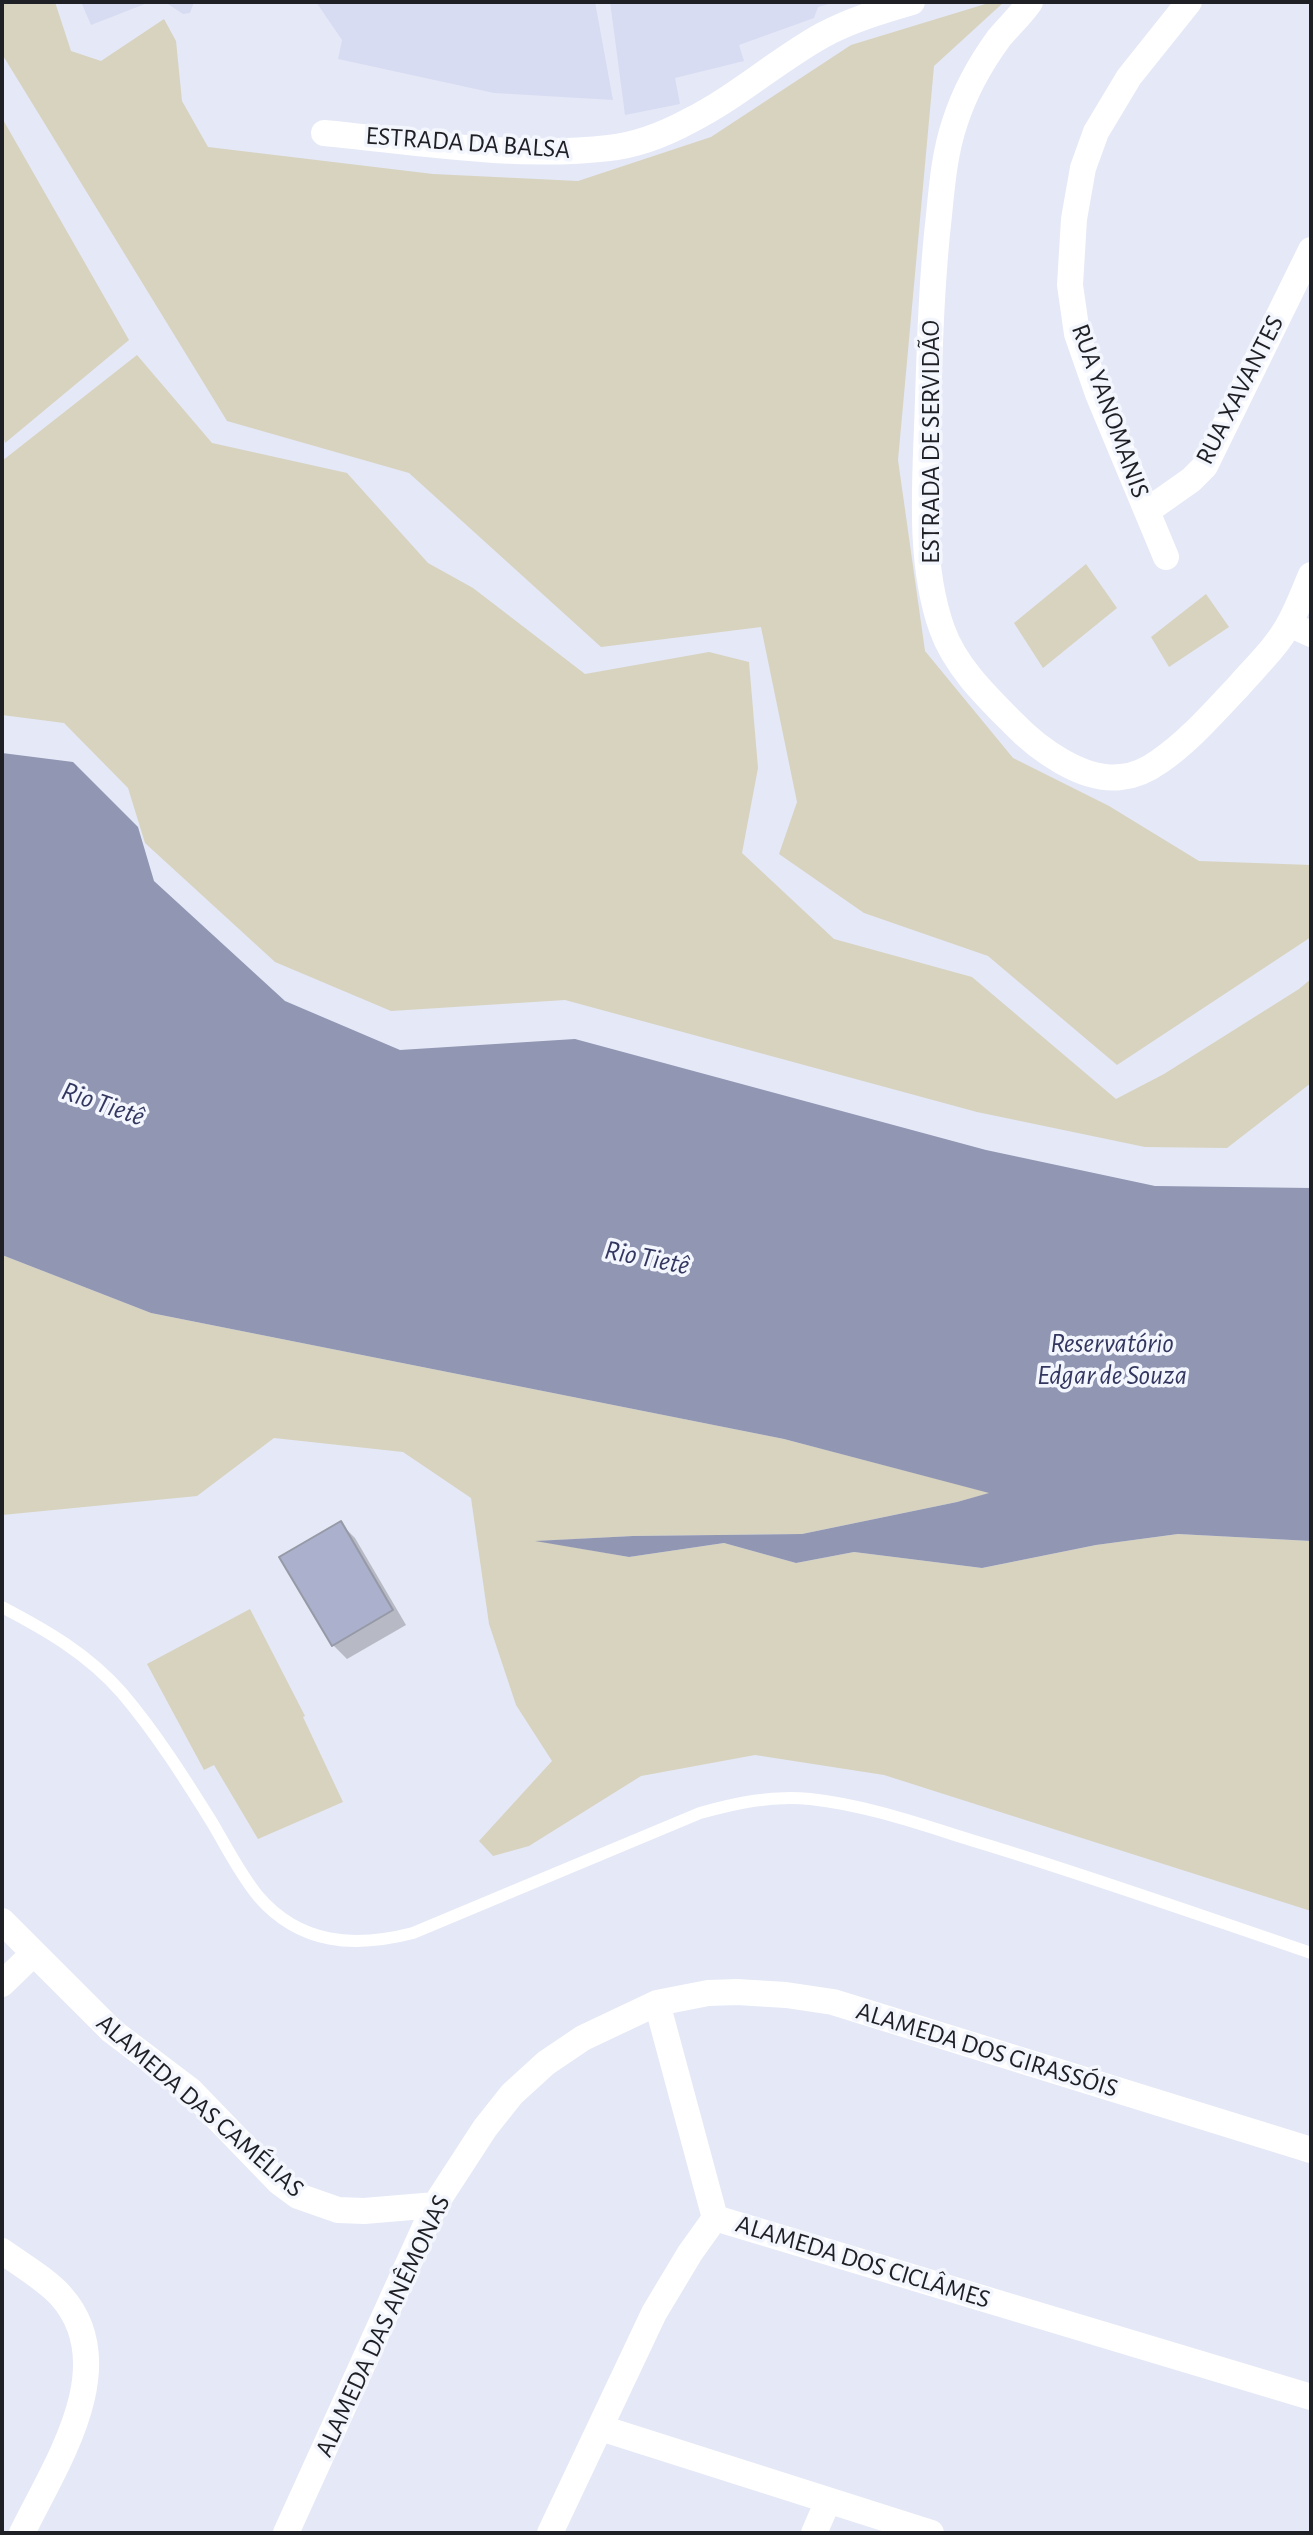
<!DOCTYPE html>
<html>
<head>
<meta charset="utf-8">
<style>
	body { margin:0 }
	#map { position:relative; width:1313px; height:2535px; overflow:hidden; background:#e5e8f6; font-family:"Alegreya Sans",sans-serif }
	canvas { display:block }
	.frame { position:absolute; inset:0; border:4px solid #1f2025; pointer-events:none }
</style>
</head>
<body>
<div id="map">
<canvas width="1313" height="2535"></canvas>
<div class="frame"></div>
</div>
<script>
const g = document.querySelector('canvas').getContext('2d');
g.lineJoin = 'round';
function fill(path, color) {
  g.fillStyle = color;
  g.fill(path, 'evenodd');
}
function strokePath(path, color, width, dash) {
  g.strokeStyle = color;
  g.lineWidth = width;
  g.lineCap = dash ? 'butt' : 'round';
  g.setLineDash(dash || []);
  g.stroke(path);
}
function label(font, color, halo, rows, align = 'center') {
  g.font = font + ' "Alegreya Sans",sans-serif';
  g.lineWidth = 7;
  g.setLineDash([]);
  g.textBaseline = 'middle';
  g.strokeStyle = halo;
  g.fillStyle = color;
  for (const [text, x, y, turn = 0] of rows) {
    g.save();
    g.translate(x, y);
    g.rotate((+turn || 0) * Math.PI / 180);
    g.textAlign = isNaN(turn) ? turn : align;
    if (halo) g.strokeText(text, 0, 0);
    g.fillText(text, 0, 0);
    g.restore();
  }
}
const built = new Path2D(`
	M81,2H150L91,25Z
	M165,2H194L190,13L183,14Z
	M316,2H595L613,100L494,93L338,59L342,40Z
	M610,2H836L818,7L814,18L739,45L744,61L675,78L680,104L625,115Z`);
const green = new Path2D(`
	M2,2H55L71,51L101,61L164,19L176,41L182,101L208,147L433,174L578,181L711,137L851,45L992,2H1004L934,66L898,460L925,651L1013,758L1109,806L1199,861L1311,865V937L1117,1065L988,956L864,913L779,854L797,802L761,627L601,647L409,473L227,421L2,54Z
	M2,118L129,340L5,443L2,431Z
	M137,355L212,443L347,473L428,563L473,588L585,674L709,652L749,662L758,768L742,853L834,939L972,977L1116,1099L1164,1074L1299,989L1311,979V1083L1227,1148L1145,1147L977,1112L565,1000L391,1011L275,962L145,843L128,788L64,723L2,715V461Z
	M1086,564L1117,608L1043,668L1014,623Z
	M1206,594L1229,627L1169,667L1151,637Z
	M2,1255L151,1313L784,1439L991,1493L957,1502L802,1534L633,1536L539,1541L629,1557L724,1543L796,1563L854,1552L982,1568L1096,1545L1178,1534L1311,1541V1911L884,1775L755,1755L641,1776L529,1846L493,1856L479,1841L552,1761L516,1705L489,1624L471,1498L403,1452L274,1438L197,1496L2,1515Z
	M250,1609L305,1716L303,1717L343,1802L258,1839L214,1765L204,1770L147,1664Z`);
const water = new Path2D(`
	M2,753L73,762L138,827L154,881L285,1001L400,1050L575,1039L986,1150L1155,1186L1311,1188V1541L1178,1534L1096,1545L982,1568L854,1552L796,1563L724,1543L629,1557L535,1541L633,1536L802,1534L957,1502L989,1493L784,1439L151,1313L2,1255Z`);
const shadow = new Path2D(`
	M340,1523L355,1538L406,1625L347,1659L333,1645Z`);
const building = new Path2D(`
	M341,1521L393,1610L332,1646L279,1557Z`);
const lane = new Path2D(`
	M2,1607C46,1630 88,1654 122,1693C156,1733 185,1779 213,1824C227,1848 240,1874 258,1896C300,1945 355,1948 413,1933L700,1813C736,1803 772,1795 810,1799C866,1805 920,1824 974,1841C1087,1875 1199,1915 1311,1953`);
const street = new Path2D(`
	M1030,2C1021,15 1009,26 999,38C980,64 965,91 955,122C945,151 942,184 939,215C932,276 930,337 928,399C926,472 917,559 942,629C955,666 986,696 1013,723C1038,749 1083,782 1121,777C1134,776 1149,769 1160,761C1189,741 1212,714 1237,688C1255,667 1276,648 1289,624C1298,608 1304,591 1311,575
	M324,133C417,142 517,159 609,148C636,145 665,134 689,121C737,97 776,61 823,35C851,20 881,11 912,2
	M1147,511L1191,480L1205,466L1311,250
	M1166,557L1098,394L1077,334L1070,285L1074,219L1083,168L1096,132L1129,77L1189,2
	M1289,624L1311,634
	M2,1921L112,2031L190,2090L279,2182L298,2196L338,2210L364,2211L435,2205
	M2,1984L33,1954
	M657,2003L715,2218
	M2,2251C20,2264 47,2280 61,2296C123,2366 55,2465 22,2533
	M601,2428L931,2533
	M286,2533L435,2205L485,2128L512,2094L546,2063L583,2038L657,2003L708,1993L737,1992L786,1995L833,2002L1311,2150
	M550,2533L654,2313L690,2253L715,2218L1311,2397
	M814,2533L828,2501`);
const streetNames = [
	["ESTRADA DA BALSA",468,143,4],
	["RUA XAVANTES",1240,390,-63],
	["RUA YANOMANIS",1110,411,70],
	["ESTRADA DE SERVIDÃO",931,442,-90],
	["ALAMEDA DOS GIRASSÓIS",987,2050,17],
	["ALAMEDA DAS CAMÉLIAS",200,2106,41],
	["ALAMEDA DOS CICLÂMES",863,2262,17],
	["ALAMEDA DAS ANÊMONAS",383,2326,-65]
];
const waterNames = [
	["Rio Tietê",103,1104,19],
	["Rio Tietê",647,1258,11],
	["Reservatório",1112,1344],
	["Edgar de Souza",1112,1376]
];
fill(built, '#d8dcf2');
fill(green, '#d7d3bf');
fill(water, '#9196b2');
fill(shadow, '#0003');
fill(building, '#abb0cc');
strokePath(building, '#9699a6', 2);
strokePath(lane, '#fff', 12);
strokePath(street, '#fff', 26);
label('26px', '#1f2025', '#f4f6fe', streetNames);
label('italic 28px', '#333760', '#f4f6fe', waterNames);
</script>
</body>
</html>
